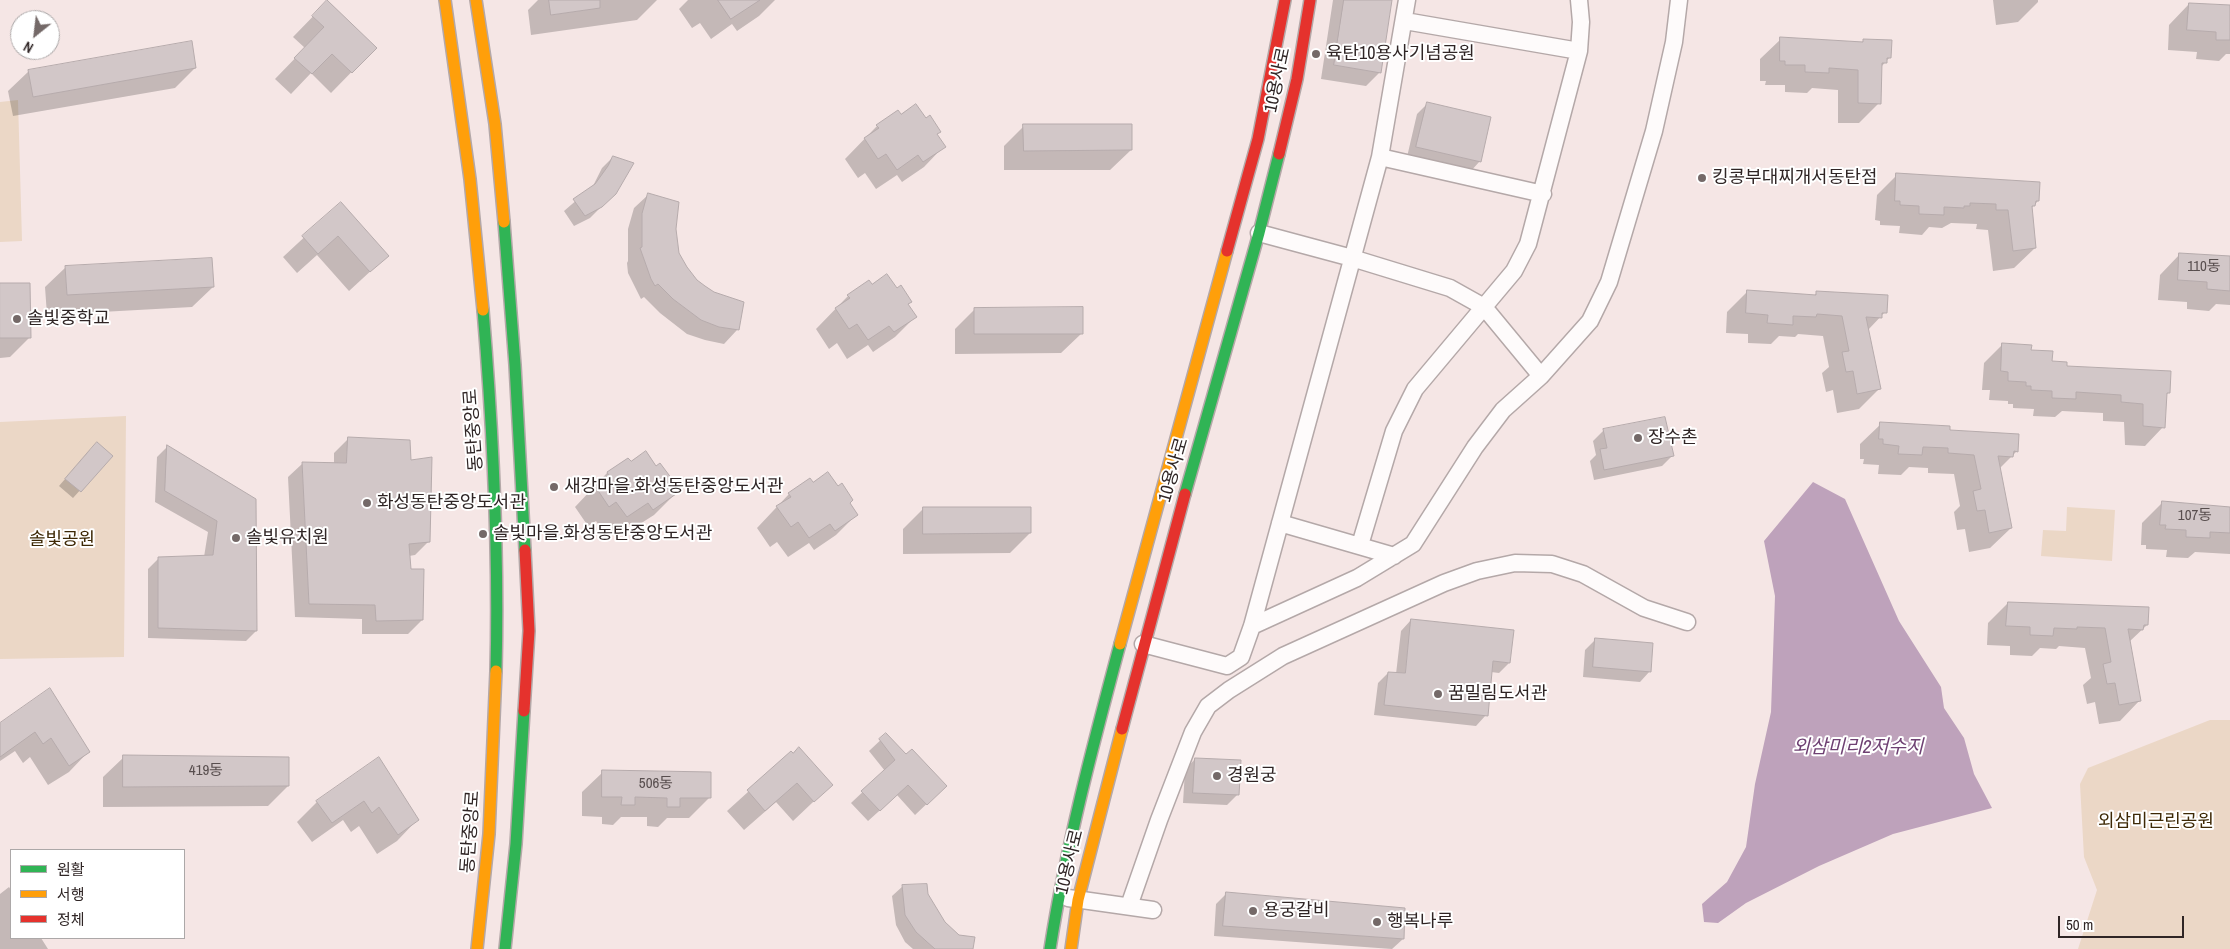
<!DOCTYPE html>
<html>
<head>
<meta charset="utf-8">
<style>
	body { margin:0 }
	#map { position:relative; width:2230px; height:949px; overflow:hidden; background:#f5e6e5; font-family:"Archivo Narrow","Noto Sans KR",sans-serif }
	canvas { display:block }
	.legend { position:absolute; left:10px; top:849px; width:175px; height:90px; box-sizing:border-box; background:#fff; border:1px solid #aca8a8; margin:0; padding:6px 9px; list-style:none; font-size:15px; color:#2f2525 }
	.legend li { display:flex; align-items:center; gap:10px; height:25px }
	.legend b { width:25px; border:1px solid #aca8a8 }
	.north { position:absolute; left:10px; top:10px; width:50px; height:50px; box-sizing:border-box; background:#fff; border:1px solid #aca8a8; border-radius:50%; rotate:209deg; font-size:14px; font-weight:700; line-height:20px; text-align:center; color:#2f2525 }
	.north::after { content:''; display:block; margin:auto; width:18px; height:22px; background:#746968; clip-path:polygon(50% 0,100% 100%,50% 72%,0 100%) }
	.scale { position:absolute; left:2058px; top:916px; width:126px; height:22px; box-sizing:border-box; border:2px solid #2f2525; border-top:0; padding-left:6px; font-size:15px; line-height:18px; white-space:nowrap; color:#2f2525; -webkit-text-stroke:4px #fff; paint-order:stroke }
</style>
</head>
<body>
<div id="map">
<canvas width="2230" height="949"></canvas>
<ul class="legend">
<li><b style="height:6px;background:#30b455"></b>원활</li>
<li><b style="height:6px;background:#ff9f0a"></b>서행</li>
<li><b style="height:6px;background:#e5322d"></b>정체</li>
</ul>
<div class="north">N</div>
<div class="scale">50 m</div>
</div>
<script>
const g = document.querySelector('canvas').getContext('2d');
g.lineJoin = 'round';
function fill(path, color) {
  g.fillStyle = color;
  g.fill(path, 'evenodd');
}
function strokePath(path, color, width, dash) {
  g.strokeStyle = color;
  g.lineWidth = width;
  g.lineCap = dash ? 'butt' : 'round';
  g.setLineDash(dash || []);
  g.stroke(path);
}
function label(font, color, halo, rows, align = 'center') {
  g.font = font + ' "Archivo Narrow","Noto Sans KR",sans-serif';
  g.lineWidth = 4;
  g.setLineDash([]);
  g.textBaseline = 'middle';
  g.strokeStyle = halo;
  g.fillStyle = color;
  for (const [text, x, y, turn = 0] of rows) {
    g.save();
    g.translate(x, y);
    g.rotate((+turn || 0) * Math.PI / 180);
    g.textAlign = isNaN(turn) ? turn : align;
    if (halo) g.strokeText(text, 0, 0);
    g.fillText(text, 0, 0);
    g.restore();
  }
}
const green = new Path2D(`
	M18,100L22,241L0,242V102Z
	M126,416L124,657L0,659V422Z
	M2067,507L2115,510L2112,561L2041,556L2043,530L2066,531Z
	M2210,720H2230V949H2078L2097,890L2084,857L2080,784L2088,768Z`);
const water = new Path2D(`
	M1813,482L1845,499L1899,621L1941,687L1944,708L1964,738L1974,774L1992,808L1893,834L1819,866L1746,903L1718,923L1704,922L1702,904L1727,882L1746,847L1755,784L1771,712L1775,596L1764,541Z`);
const shadow = new Path2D(`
	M538,0H657L637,20L531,35L528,10Z
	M688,0H775L759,16L737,31L732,24L711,39L700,23L692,28L679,9Z
	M1333,0H1391L1380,72L1366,86L1321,79Z
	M1993,0H2038V2L2018,22L1996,25Z
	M327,2L375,48L331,93L311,73L291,94L275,79L305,48L293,37Z
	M2189,4L2230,7V54H2226L2219,61L2196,59L2197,52L2168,50L2169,25Z
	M1781,39L1861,43L1864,40L1890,57L1881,67L1879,103L1859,123H1838V90L1812,88L1807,93L1785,92V85H1765L1766,81H1760V59Z
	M195,68L175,88L13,116L8,91L29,71Z
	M1427,104L1480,161L1470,172L1407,157L1417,114Z
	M900,115L925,119L944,146L924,167L902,182L897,175L876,189L865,173L858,178L845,159L877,126Z
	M1024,126L1131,150L1110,170H1004V146Z
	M613,157L615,193L590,218L574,226L564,211L593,186L602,168Z
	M1897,175L2038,201L2031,208L2035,248L2014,268L1993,271L1988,230L1976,229L1977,224L1951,223L1942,228L1929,227L1922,235L1899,233L1900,226L1880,225V221L1875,220L1877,195Z
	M648,195L674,229L678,253L685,268L737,330L724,344L705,340L687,334L660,313L644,297L641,299L628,273L627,263L628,261V229L634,208Z
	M340,204L387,256L349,291L317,255L297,273L283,257Z
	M2180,254L2230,258V305L2216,304L2209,311L2187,309V302L2158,300L2160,275Z
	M66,267L213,287L192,307L47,315L45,287Z
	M0,284L30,337L10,357L0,358Z
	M871,285L896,290L911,302L907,305L915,317L895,337L873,352L868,345L847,359L837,343L829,349L816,329L848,296Z
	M1747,292L1814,296L1817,292L1885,312L1868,330L1879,389L1859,409L1837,413L1833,390L1826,392L1822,373L1829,367L1823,336L1798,334L1795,337L1779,336L1771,344L1748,343V334L1726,333L1727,312Z
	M975,309L1082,333L1061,353L955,354V329Z
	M2003,344L2030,351L2065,367L2169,392L2165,396L2163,427L2145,446L2125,445L2124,422L2103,421V413L2062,411L2055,417L2033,416L2034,409L2013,408V404H2008V401L1989,400L1990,390H1982L1984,363Z
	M1881,424L1948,432L2017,451L1999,469L2011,528L1990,548L1969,552L1965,529L1957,530L1954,512L1960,506L1954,474L1928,473V468L1909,467L1901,475L1878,474L1879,465L1863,464L1864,459H1860V444Z
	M1604,430L1672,456L1662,466L1594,480L1590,461L1596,455L1593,441Z
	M348,439L410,461L429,541L415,555L409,556L410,571L422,620L408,634H362V619L295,617L288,477L302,464H334V453Z
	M167,447L254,499L256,631L246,641L148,638V569L159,558L204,557L208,532L155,502L157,457Z
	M90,450L111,456L73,498L59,486Z
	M628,459L631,463L656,467L675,494L654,515L632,529L628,522L606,536L596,521L588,526L575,507L607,473Z
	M812,484L837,488L856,515L836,535L814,550L809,543L788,557L777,542L770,547L757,528L789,494Z
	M2162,503L2230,507V554L2195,552L2188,558L2166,557L2167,550L2146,549V545H2141L2142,523Z
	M923,509L1030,533L1010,553L903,554V529Z
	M2008,603L2147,625L2129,642L2140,700L2120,721L2099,724L2095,702L2087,704L2083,685L2091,678L2085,648L2059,646L2056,649L2040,648L2032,656L2010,655V646L1987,645L1988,623Z
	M1411,620L1509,663L1499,673L1491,672L1486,715L1476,726L1374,715L1378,683L1388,673L1396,674L1401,631Z
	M1595,640L1650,671L1640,682L1583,677L1585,650Z
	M50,689L89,751L69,772L48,785L30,757L23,763L15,751L0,761V725Z
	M886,735L935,796L915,815L897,795L868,821L851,803L885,771L869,751Z
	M791,753L831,785L793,821L776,802L744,830L727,811Z
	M124,757L288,786L268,806L103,807V777Z
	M378,759L417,820L397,841L377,854L359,826L351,832L343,820L312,842L297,822L317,802Z
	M1195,759L1238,794L1227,805L1183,803L1185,770Z
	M603,772L709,798L689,818H667L658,827L647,826V817H621L613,825L602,824V817L582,816V792Z
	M903,886L926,894L944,922L971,949H913L905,942L896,925L892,896Z
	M9,887L11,890V938H41L48,949H0V894Z
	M1227,893L1403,939L1392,949L1214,936L1216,904Z`);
const building = new Path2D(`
	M327,0L377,48L352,73L332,54L312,74L294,58L324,27L312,16Z
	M549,0H600V8L551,15Z
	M718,0H760L731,19Z
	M1344,0H1392L1381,73L1334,65Z
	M2189,3L2230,5V40H2216V32L2187,30Z
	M1780,37L1863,42V39L1892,40L1891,58H1887V63H1882L1881,104L1858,103V70L1829,68V73L1805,72V65H1785V61H1780Z
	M192,41L196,68L33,97L28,70Z
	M1427,102L1491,117L1481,162L1416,147Z
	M916,104L926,118L930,115L941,132L937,134L946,147L923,162L918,155L897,170L886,154L878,159L864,138L879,128L876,125L898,110L901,114Z
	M1023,124H1132V150L1024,151Z
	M613,156L634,163L616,194L602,207L585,216L573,199L595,184L608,166Z
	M1896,173L2040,182L2039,201H2036L2035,206H2032L2036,248L2013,251L2008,210H1996V204L1970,203V206H1964V208L1944,207V215L1919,214V206L1900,205V201H1895Z
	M648,193L679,202L676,229L679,253L687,267L697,280L705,286L714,292L744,302L739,330L719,327L701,320L673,299L658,284L655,286L651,279L640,248L642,247V214Z
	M341,202L389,256L370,272L338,236L318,254L302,236Z
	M2179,253L2230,256V291L2207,289V282L2178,280Z
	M212,258L214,287L67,295L65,266Z
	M887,274L897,288L901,285L912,302L908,304L917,317L894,332L889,326L868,340L857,324L849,329L835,308L850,298L847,295L869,280L872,284Z
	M0,283H30L31,338H0Z
	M1747,290L1816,295V291L1888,295L1887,313H1882V318L1866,317L1881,389L1857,394L1853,371L1846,372L1842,352L1849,351L1842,316L1817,314L1816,317L1793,316V325L1767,323L1768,315L1746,313Z
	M1083,307V334H974V308Z
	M2002,343L2032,345L2031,350L2053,351L2052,361L2067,362V366L2171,371L2170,393H2167L2165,428L2143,426V404L2121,402V395L2076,392V399L2052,398V391L2031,390V386H2026V382L2008,381V372L2001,371Z
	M1665,417L1674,456L1604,470L1600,449L1607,448L1603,429Z
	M1880,422L1950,426V430L2019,434L2018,452L2014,451L2013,457L1998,456L2012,528L1989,533L1985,510L1977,511L1973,491L1981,489L1974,455L1948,453V448L1923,447L1922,455L1898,454L1899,446L1883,444V439H1879Z
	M348,437L410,440L411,460L432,457L430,542L409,544L411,569H424L423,620L376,621L375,605L309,604L302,462L346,463Z
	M97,442L113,456L81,492L65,479Z
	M167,445L256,499L257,631L158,628V557L213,555L217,521L165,491Z
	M646,451L656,466L660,463L672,479L668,482L676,494L653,510L648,503L627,517L616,502L609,507L595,486L609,476L607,472L628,458L631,461Z
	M828,472L838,486L842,483L853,500L850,503L858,515L835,531L830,524L809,538L798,522L791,527L776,506L791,497L788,493L810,478L813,482Z
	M2162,501L2230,507V533L2210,532V538L2186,537V530L2165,529L2166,525H2160Z
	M923,507H1031V533L923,534Z
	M2008,602L2149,607L2148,625H2144L2143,630L2128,629L2141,701L2119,705L2115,683L2107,684L2103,664L2111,662L2105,628L2077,627V629L2054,628L2053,636L2030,635V627L2006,626Z
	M1411,619L1514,630L1510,663L1493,661L1488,716L1384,705L1388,672L1405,673Z
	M1595,638L1653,643L1651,672L1593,667Z
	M50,688L90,752L69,766L51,738L43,744L35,732L0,757V723Z
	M886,733L906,754L912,749L947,786L927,805L908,785L880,811L861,791L895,760L879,739Z
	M799,747L833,785L814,802L797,783L765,811L747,790L791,751L793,753Z
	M123,755L289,757V786L123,787Z
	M379,757L419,820L398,835L379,807L372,813L364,801L332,823L316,801Z
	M1195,758L1241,760L1239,795L1193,793Z
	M602,770L711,772V798H680V807H667V798L635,797V805H621L622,797H602Z
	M927,884L928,894L945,922L959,935L975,937L973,949H935L916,932L905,915L902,885Z
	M1226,892L1405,908L1404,939L1223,926Z`);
const street = new Path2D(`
	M1405,21L1579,51
	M1380,157L1543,194
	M1259,233L1352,258L1450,288L1484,307L1541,376
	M1280,523L1394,556
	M1360,545L1394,431L1415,389L1514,271L1528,244L1579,51L1581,22L1579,0
	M1252,626L1357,578L1413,544L1475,447L1503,410L1541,376L1590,321L1609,282L1654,131L1674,42L1679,0
	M1143,644L1227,666L1241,657L1252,626L1380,157L1407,0
	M1068,898L1153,910
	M1129,906L1159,820L1193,732L1208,706L1229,690L1283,656L1444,583L1477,571L1515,563L1552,564L1583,574L1644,608L1687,622`);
const fast = new Path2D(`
	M504,222L515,365L525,550
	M483,310C493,430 499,550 496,671
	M1185,494L1259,233L1279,154
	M505,949L516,844L524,711
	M1050,949C1066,846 1093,745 1120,644`);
const slow = new Path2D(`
	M445,0L470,179L483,310
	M476,0L495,124L504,222
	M1120,644L1227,251
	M477,949L489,834L496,671
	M1071,949L1078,900L1122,729`);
const jam = new Path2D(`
	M1279,154L1297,79L1310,0
	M1227,251L1258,139L1285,0
	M524,711L529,631L525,550
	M1122,729L1185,494`);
const markers = [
	[1316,54,5,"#746968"],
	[1702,178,5,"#746968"],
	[17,319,5,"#746968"],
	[1638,438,5,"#746968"],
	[554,487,5,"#746968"],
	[367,503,5,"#746968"],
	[483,534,5,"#746968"],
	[236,538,5,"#746968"],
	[1438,694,5,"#746968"],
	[1217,776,5,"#746968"],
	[1253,911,5,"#746968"],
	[1377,922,5,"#746968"]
];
const numberNames = [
	["110동",2204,267],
	["107동",2195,516],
	["419동",206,771],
	["506동",656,784]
];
const poiNames = [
	["육탄10용사기념공원",1326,54],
	["킹콩부대찌개서동탄점",1712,178],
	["솔빛중학교",27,319],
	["장수촌",1648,438],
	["새강마을.화성동탄중앙도서관",564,487],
	["화성동탄중앙도서관",377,503],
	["솔빛마을.화성동탄중앙도서관",493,534],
	["솔빛유치원",246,538],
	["꿈밀림도서관",1448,694],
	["경원궁",1227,776],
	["용궁갈비",1263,911],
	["행복나루",1387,922]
];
const streetNames = [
	["10용사로",1278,80,-78],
	["동탄중앙로",474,430,-94],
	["10용사로",1174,470,-74],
	["동탄중앙로",471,832,-86],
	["10용사로",1070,862,-76]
];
const parkNames = [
	["솔빛공원",62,540],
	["외삼미근린공원",2156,822]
];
const waterNames = [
	["외삼미리2저수지",1858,748]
];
fill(green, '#ebd7c6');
fill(water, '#bea2bb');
fill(shadow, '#0003');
fill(building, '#d2c7c8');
strokePath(building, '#b6abac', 1);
strokePath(street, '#b4a8a8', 19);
strokePath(fast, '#b4a8a8', 14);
strokePath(slow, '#b4a8a8', 14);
strokePath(jam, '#b4a8a8', 14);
strokePath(street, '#fefbfb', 16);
strokePath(fast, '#30b455', 11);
strokePath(slow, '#ff9f0a', 11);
strokePath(jam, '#e5322d', 11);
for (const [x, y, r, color] of markers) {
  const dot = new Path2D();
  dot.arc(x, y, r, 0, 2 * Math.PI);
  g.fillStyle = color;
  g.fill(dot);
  strokePath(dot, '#fff', 2);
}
label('15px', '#584e4e', null, numberNames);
label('18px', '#2f2525', '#fff', poiNames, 'left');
label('18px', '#2f2525', '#fff', streetNames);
label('18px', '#3d2805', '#fff', parkNames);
label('italic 19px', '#6e4072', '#fff', waterNames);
</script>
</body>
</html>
